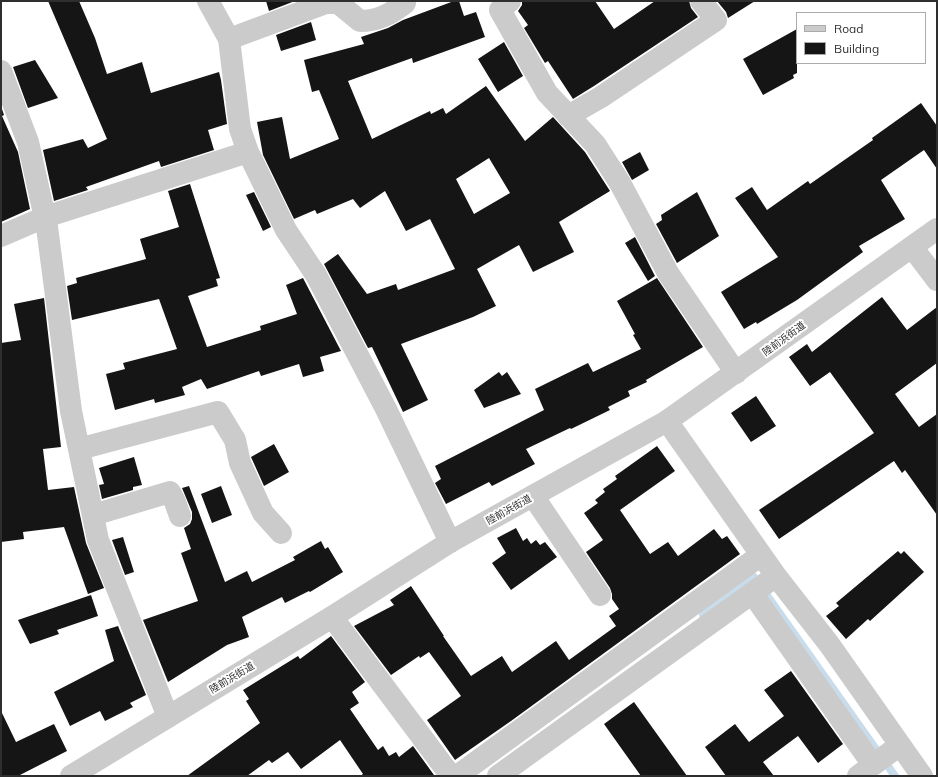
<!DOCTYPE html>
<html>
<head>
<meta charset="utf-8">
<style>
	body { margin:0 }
	#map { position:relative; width:938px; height:777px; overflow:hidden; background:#fff; font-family:Mulish,sans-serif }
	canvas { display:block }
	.frame { position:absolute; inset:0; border:2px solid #2e2e2e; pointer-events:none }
	.legend { position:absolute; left:796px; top:12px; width:130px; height:52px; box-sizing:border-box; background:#fff; border:1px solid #ababab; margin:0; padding:5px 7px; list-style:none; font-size:12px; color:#2e2e2e }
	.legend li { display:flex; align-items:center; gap:8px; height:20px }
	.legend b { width:20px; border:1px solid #ababab }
</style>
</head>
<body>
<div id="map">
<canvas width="938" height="777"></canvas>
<div class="frame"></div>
<ul class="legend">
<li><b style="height:5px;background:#cbcbcb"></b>Road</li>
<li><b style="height:11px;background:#151515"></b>Building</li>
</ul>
</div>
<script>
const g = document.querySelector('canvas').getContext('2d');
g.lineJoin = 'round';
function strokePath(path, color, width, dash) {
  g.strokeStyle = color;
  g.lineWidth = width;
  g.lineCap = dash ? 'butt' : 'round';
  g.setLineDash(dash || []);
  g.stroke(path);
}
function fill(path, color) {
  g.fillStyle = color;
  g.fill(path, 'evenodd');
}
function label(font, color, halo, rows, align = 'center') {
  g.font = font + ' Mulish,"Noto Sans JP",sans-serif';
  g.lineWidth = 4;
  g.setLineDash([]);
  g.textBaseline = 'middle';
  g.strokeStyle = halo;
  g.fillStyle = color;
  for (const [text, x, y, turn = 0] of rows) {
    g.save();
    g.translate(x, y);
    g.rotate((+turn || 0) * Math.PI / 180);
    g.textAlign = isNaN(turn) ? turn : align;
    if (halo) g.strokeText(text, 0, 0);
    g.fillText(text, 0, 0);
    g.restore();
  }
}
const stream = new Path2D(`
	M703,615L754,577L895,776`);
const building = new Path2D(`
	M48,1H79L95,38L107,74L142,62L151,93L219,72L221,80L227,124L208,130L214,150L161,167L159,161L86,187L88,190L54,201L43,150L83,139L88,148L107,139Z
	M266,1H295L269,11Z
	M454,1H459L464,16L476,12L485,37L413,63L412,58L348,81L372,139L430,111L431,114L443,108L446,114L486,86L525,141L553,117L585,152L610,191L559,222L574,252L533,272L519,245L477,269L496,306L473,317L401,344L428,400L403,412L372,347L368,348L324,264L338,254L367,294L396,284L398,290L455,269L430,219L406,231L385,191L360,208L353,199L317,214L315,210L294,219L263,155L257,122L282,117L290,159L339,139L319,90L312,92L304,60L364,44L361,37L388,28L403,20ZM489,158L510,193L474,214L456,179Z
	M522,1H595L614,29L655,1H689L691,8L698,17L594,86L573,99L548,61L545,63L524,28L528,25L518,11L522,5Z
	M717,1H755L728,18L726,12Z
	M311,22L316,40L281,51L276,35Z
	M797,29V73L793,75L794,78L763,95L743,59Z
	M504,42L523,76L498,92L478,59Z
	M35,60L58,98L28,108L13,67Z
	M921,103L937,126V169L924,150L881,180L905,219L859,246L863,252L797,300L757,324L756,322L744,329L721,292L778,257L735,198L752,187L767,210L808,181L810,184L873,140L872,138Z
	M1,106L4,115L2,116L18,152L30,209L1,222Z
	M640,152L649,170L632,180L622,162Z
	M190,184L220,278L216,279L218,286L188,296L207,347L261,330L260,326L297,314L286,285L303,278L341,351L320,357L324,371L303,377L299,364L261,376L259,371L207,389L201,379L182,387L185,395L155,403L154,399L115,410L106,374L125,369L123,363L177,349L159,299L72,320L67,286L77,283L76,278L146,259L140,239L179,227L168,191Z
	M254,192L271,227L263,231L246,195Z
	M697,192L719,236L677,263L656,224L662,220L661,215Z
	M635,237L655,276L648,281L625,243Z
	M657,278L703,347L646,380L647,382L628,391L630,396L608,407L610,410L571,429L570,428L526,449L535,464L492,486L489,482L446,504L435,483L441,479L435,466L544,410L535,389L588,363L593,372L641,349L633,335L635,334L617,301Z
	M882,297L907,330L937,307V363L895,394L919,427L937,414V515L905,470L902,473L894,461L779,539L759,510L874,433L830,372L810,386L789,357L807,344L812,352Z
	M44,298L61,447L43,449L48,490L74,487L86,543L104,588L88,594L64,527L23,532L24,539L1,542V343L21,340L14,304Z
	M499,372L502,376L507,372L521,394L484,408L474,390Z
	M756,396L776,426L751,442L731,413Z
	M274,444L289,472L264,486L251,457Z
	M657,446L675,471L620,510L650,554L668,542L678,556L714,529L722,539L727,536L740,554L511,721L455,760L427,720L461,696L429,652L420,658L419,656L391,675L354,626L394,605L390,600L411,586L444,636H443L471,676L502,656L512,672L556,641L569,660L616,626L609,616L619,609L612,599V594L610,588L586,552L603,540L584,513L598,503L595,500L605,492L603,489L617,479L615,476Z
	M134,457L142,485L133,487V490L102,499L99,485L104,484L99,468Z
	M189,486L225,582L247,571L252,582L295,560L293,557L321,541L325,549L328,547L343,572L310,592L309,591L285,603L282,597L242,617L249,637L227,645L168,682L143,620L198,601L181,553L191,549L184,528L190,524L192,519V512L182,488Z
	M221,486L232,515L212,523L201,494Z
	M516,528L523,541L527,538L531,544L536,540L540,545L545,542L557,557L511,590L492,563L506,553L497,538Z
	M123,537L134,572L125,575L112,540Z
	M898,551L901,554L904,551L924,572L870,621L868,619L846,639L826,616L839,606L836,603Z
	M91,595L98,616L57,630L59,634L30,644L18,620Z
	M118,626L146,695L130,703L133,707L105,721L100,711L70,726L54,692L114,661L105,630Z
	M331,636L365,682L352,692L359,703L350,709L378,750L383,746L389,756L396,752L399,757L413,746L434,775L433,776H360L363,774L340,740L301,769L288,752L272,763L269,760L247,776H187L260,723L246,701L249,699L243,690L298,656L300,659Z
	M791,671L843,744L818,763L798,736L763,762L774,776H726L705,747L735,724L749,742L784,716L764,690Z
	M634,702L687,776H641L604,724Z
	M1,711L16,742L54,724L67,751L18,776H1Z`);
const minor = new Path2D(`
	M208,1L229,39L240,129L248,152L286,230L316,275L386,409L450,542
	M510,1L500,10L547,93L595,144L620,183L668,273L736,373
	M229,39L326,3H338L360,21C378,21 391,14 405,3
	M1,71L28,142L47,227L71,411L98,540L168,717
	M568,116L601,97L716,20L701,1
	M1,236L45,217L248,152
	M912,247L937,280
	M667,421L776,576L829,644L922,776
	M79,449L218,412L235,440L240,463L263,513L281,533
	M533,496L600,595
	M93,515L170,492L175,502L180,516
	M752,593L873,765
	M332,617L451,776
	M457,776L761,555
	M498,776L776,576
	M858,776L900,745`);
const tertiary = new Path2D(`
	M71,776L332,617L450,542L667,421L937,229`);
const streetNames = [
	["陸前浜街道",784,339,-36],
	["陸前浜街道",509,510,-29],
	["陸前浜街道",232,678,-31]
];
strokePath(stream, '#c8dceb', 8);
fill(building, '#151515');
strokePath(minor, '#cbcbcb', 22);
strokePath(tertiary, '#cbcbcb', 22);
label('10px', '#2e2e2e', '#fff', streetNames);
</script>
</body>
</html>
